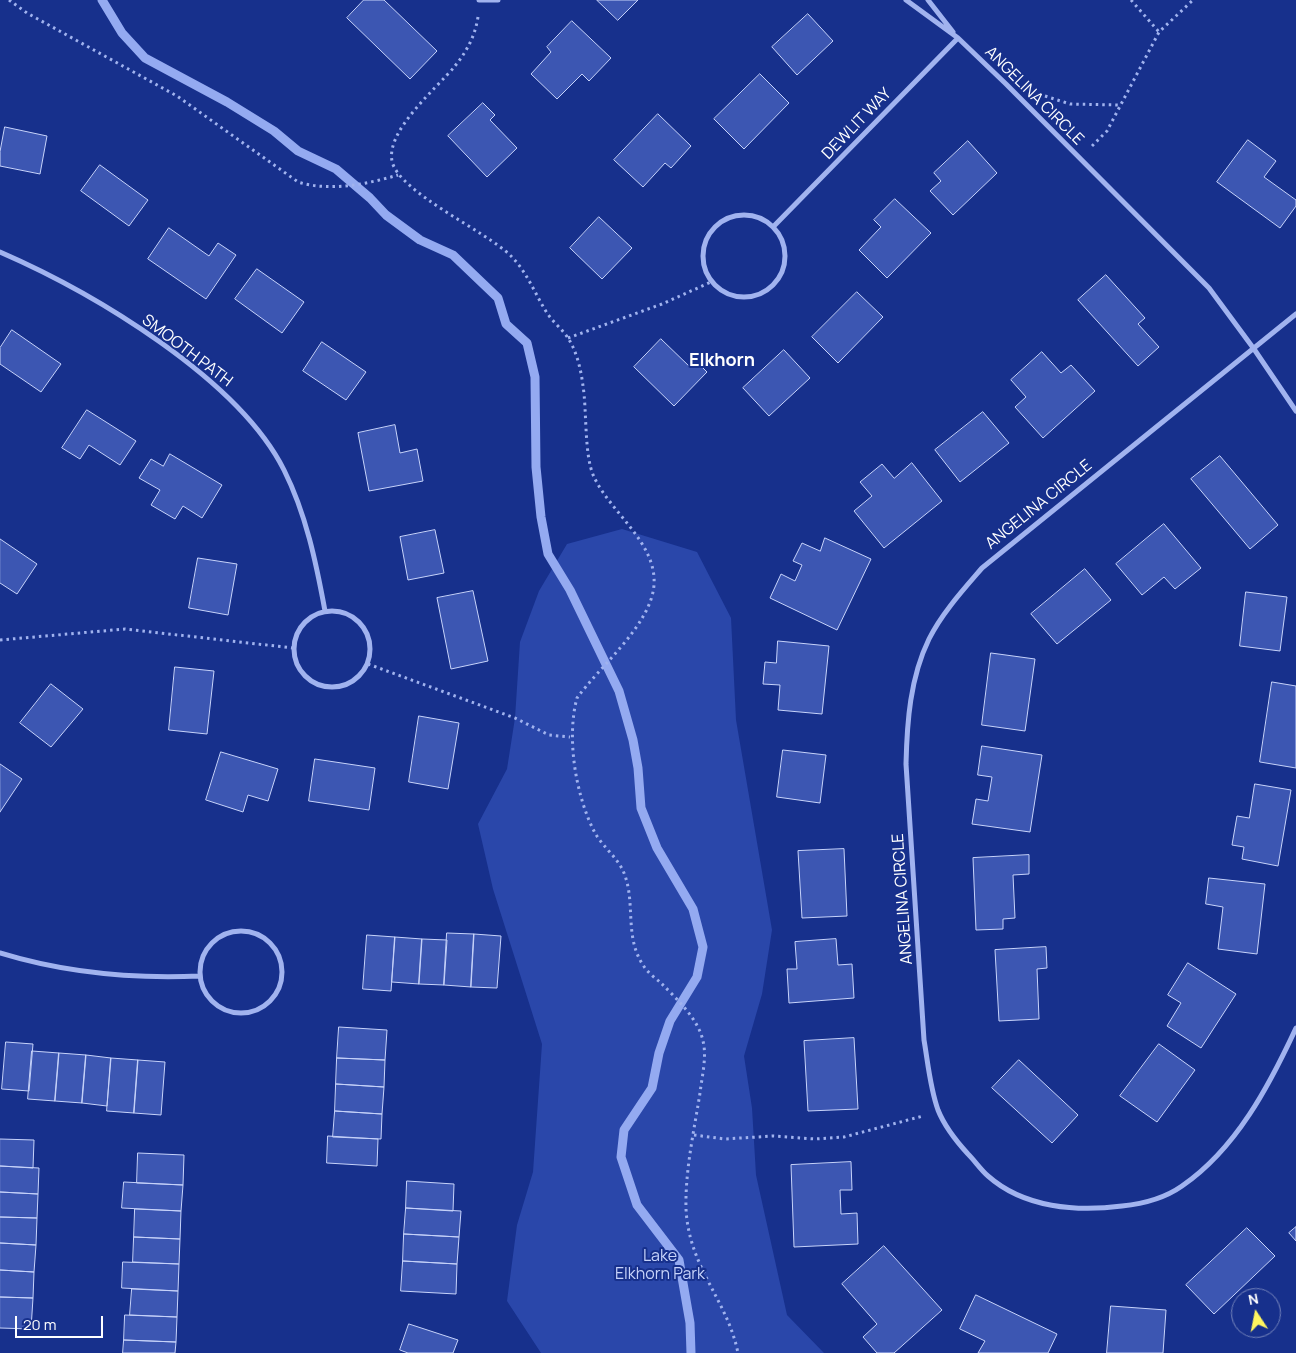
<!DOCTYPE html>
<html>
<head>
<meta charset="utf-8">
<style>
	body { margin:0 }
	#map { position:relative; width:1296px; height:1353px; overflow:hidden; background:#17308c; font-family:Manrope,sans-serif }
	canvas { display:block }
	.north { position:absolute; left:1231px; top:1288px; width:50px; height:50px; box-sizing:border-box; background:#17308c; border:1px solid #7483ba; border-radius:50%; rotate:349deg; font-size:14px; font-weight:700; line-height:20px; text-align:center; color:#fff }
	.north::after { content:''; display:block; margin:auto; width:18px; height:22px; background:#fff55f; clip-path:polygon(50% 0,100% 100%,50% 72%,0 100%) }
	.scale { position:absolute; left:15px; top:1316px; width:88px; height:22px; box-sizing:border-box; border:2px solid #fff; border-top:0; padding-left:6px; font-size:15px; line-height:18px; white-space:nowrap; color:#fff; -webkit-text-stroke:4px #17308c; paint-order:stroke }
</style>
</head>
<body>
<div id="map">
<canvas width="1296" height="1353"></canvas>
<div class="north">N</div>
<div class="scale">20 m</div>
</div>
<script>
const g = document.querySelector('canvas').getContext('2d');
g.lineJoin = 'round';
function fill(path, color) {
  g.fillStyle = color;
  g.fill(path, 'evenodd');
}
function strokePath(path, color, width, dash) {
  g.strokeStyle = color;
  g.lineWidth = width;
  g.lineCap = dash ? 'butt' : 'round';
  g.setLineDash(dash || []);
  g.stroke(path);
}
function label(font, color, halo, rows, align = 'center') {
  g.font = font + ' Manrope,sans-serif';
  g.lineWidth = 4;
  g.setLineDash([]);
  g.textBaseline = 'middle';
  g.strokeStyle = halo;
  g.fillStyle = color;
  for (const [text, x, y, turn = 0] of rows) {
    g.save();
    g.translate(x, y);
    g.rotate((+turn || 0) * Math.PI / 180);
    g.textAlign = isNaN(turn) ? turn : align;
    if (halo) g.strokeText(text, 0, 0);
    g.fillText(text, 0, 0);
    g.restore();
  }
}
const green = new Path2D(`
	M622,529L697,552L731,618L736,720L772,930L762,994L744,1056L752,1108L756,1175L787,1315L824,1353H541L507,1301L517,1225L533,1172L542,1044L493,889L478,824L507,769L515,718L520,642L539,591L567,544Z`);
const stream = new Path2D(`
	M102,0L122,33L145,58L227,102L274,131L298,151L336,169L370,198L386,215L420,240L453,255L498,298L506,324L527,343L535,377L536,467L541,517L548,554L570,590L619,691L633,740L638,768L641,808L657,848L693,909L703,947L697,977L670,1021L659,1053L652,1088L624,1130L621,1157L637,1205L679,1260L690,1323L691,1353`);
const building = new Path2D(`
	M364,0H384L437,51L410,79L347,18Z
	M597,0H638L618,20Z
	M808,14L833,41L797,75L772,47Z
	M572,21L611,58L589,81L582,74L557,99L531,74L551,52L547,47Z
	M760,74L789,103L744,149L714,119Z
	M483,103L495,115L490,120L517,148L487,177L448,136Z
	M658,114L691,146L671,168L665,163L643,187L614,160Z
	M5,127L47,136L40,174L0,166V152Z
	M1248,140L1276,161L1264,177L1296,200V206L1280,228L1217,182Z
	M968,141L997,173L953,215L930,191L941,181L934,173Z
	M100,165L148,200L129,226L81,191Z
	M895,199L931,233L887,278L859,250L881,227L874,220Z
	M599,217L632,248L602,279L570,248Z
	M169,228L209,256L218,243L236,255L206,299L148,259Z
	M257,269L304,302L282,333L235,299Z
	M1106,275L1145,318L1138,324L1159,347L1138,366L1078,300Z
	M857,292L883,317L838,363L812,337Z
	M12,330L61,364L41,392L0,364V348Z
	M661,339L690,367L696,361L707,372L674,406L634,367Z
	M322,342L366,372L346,400L303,371Z
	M784,350L810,378L769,416L743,388Z
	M1042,352L1061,373L1071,365L1095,391L1043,438L1015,407L1026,397L1011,380Z
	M87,410L136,441L120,465L89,445L80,459L62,448Z
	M983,412L1009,443L960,482L935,450Z
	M395,425L400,453L417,449L423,481L369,491L358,433Z
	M170,454L222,485L202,518L183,506L175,519L151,505L160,490L139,478L151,459L163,466Z
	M1220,456L1278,525L1250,549L1191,479Z
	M912,463L942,501L884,548L854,511L872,496L860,482L882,464L894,478Z
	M1164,524L1201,568L1175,589L1164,577L1142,595L1116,564Z
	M435,530L444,573L408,580L400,537Z
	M825,538L871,559L837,630L770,598L781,574L795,581L802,565L793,561L802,543L820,551Z
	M0,539L37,564L17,594L0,583Z
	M198,558L237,564L228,615L189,608Z
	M1085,569L1111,600L1057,644L1031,614Z
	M473,591L488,661L451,669L437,598Z
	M1246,592L1287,597L1280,651L1240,646Z
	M778,641L829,646L822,714L778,710L780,685L763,684L765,662L776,663Z
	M991,653L1035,659L1025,731L982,725Z
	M175,667L214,671L207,734L169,730Z
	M1272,682L1296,686V768L1260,762Z
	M51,684L83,709L51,747L20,723Z
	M419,716L459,723L448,789L409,782Z
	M982,746L1042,755L1030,832L972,824L976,799L988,801L992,777L978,775Z
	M783,750L826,755L820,803L777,797Z
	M221,752L278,769L268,801L248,795L243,812L206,800Z
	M315,759L375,768L369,810L309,801Z
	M0,764L22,779L0,812Z
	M1255,784L1291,790L1278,866L1242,859L1244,847L1232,845L1237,816L1249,818Z
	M844,849L847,916L802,918L798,851Z
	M1029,855V874L1013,875L1015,918L1003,919V929L976,930L973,858Z
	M1209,878L1265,884L1257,954L1218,949L1223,907L1206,904Z
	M447,933L474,934L471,987L444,985Z
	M474,934L501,936L497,988L471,987Z
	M367,935L395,937L391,991L363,989Z
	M395,937L422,939L419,984L392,982Z
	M422,939L447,940L444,985L419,984Z
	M836,939L838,965L852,964L854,998L789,1003L787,969H797L795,942Z
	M1046,947L1047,968L1037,969L1039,1019L999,1021L995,950Z
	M1188,963L1236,994L1201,1048L1167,1026L1181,1003L1168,995Z
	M339,1027L387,1030L385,1060L337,1058Z
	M854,1038L858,1109L808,1111L804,1041Z
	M6,1042L33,1044L29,1091L2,1089Z
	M1159,1044L1195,1070L1157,1122L1120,1096Z
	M32,1051L59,1053L55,1101L28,1099Z
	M59,1053L86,1055L82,1103L55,1101Z
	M86,1055L111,1058L107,1106L82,1103Z
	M111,1058L138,1060L134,1113L107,1111Z
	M337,1058L385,1060L384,1087L336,1084Z
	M138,1060L165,1062L161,1115L134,1113Z
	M1019,1060L1078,1115L1052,1143L992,1088Z
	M336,1084L384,1087L382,1114L335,1111Z
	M335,1111L382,1114L381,1139L333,1137Z
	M328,1136L378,1139L377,1166L327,1163Z
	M0,1139L34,1140L33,1168L0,1166Z
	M138,1153L184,1155L183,1185L137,1183Z
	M851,1162L852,1190H840L841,1214L857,1213L858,1244L794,1247L791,1165Z
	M0,1166L39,1168L38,1194L0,1192Z
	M407,1181L454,1184L453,1211L406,1208Z
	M124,1182L183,1185L181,1211L122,1208Z
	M0,1192L38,1194L37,1218L0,1217Z
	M406,1208L461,1211L459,1237L404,1234Z
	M135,1209L181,1211L180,1239L134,1237Z
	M0,1217L37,1218L36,1245L0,1243Z
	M1296,1227V1241L1289,1233Z
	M1247,1228L1275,1256L1214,1314L1186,1285Z
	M404,1234L459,1237L457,1264L403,1261Z
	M134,1237L180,1239L179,1264L133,1262Z
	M0,1243L36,1245L34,1272L0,1270Z
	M884,1246L942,1310L894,1353H877L863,1337L877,1324L842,1284Z
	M403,1261L457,1264L456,1294L401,1291Z
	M123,1262L179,1264L178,1291L122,1288Z
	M0,1270L34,1272L33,1298L0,1297Z
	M132,1289L178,1291L177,1317L130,1315Z
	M976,1295L1057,1334L1048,1353H978L985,1341L960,1329Z
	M0,1297L33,1298L31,1329L0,1328Z
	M1111,1306L1166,1310L1163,1353H1107Z
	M125,1315L177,1317L176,1342L124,1340Z
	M409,1324L458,1340L453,1353H408L400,1350Z
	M124,1340L176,1342L175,1353H123Z`);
const path = new Path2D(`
	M9,0L27,13L177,96L298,182C330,192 367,184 398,175
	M1131,0L1159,32
	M478,17C475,36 467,51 455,66C437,88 386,130 392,161C398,192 486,231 511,256C527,272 535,294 547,313C553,322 562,329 568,338C577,352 581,370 583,386C587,411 584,456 594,477C611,513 657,543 654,585C651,625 600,666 577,698C566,738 576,797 595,833C603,847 618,858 624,873C636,903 624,936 643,965C647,972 655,978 661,983C676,998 699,1020 703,1041C707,1057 702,1076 700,1093C694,1131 685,1171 686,1209C689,1268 727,1299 738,1353
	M1045,96L1070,104L1119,105
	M1092,146L1107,131L1159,32L1193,0
	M568,338L662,304L711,282
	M0,640L125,629L293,648
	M368,664L515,718L549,735L570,737
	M694,1135L725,1139L773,1136L815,1139L844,1137L923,1116`);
const minor = new Path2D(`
	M479,0H498
	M906,0L958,38L1006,84L1209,288L1254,349L1296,411
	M928,0L953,32
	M703 256a41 41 0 1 1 82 0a41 41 0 1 1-82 0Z
	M773,227L958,38
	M0,252C92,292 238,378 284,470C306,514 316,562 325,611
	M1296,314L982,568C963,590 942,613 929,639C910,678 907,722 906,764L924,1040C928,1063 930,1088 938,1110C944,1125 957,1142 968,1154C975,1161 981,1170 988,1176C1024,1208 1077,1212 1122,1206C1142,1204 1165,1198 1182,1186C1236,1149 1269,1086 1296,1028
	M294 649a38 38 0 1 1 76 0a38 38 0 1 1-76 0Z
	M200 972a41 41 0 1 1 82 0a41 41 0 1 1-82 0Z
	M0,953C65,973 132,979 200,976`);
const streetNames = [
	["ANGELINA CIRCLE",1034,96,45],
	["DEWLIT WAY",857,124,-46],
	["SMOOTH PATH",187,351,37],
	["ANGELINA CIRCLE",1039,505,-39],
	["ANGELINA CIRCLE",903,899,-94]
];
const parkNames = [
	["Lake",660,1257],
	["Elkhorn Park",660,1275]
];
const neighbourhoodNames = [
	["Elkhorn",722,361]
];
fill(green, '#2a47aa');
strokePath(stream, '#94aaf1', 9);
fill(building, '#3c56b2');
strokePath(building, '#c7d3fa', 1);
strokePath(path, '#a1b3ef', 3, [2.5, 4]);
strokePath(minor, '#a1b3ef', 5);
label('16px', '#fff', '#17308c', streetNames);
label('16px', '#c7d3fa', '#17308c', parkNames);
label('bold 18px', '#fff', '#17308c', neighbourhoodNames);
</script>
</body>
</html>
